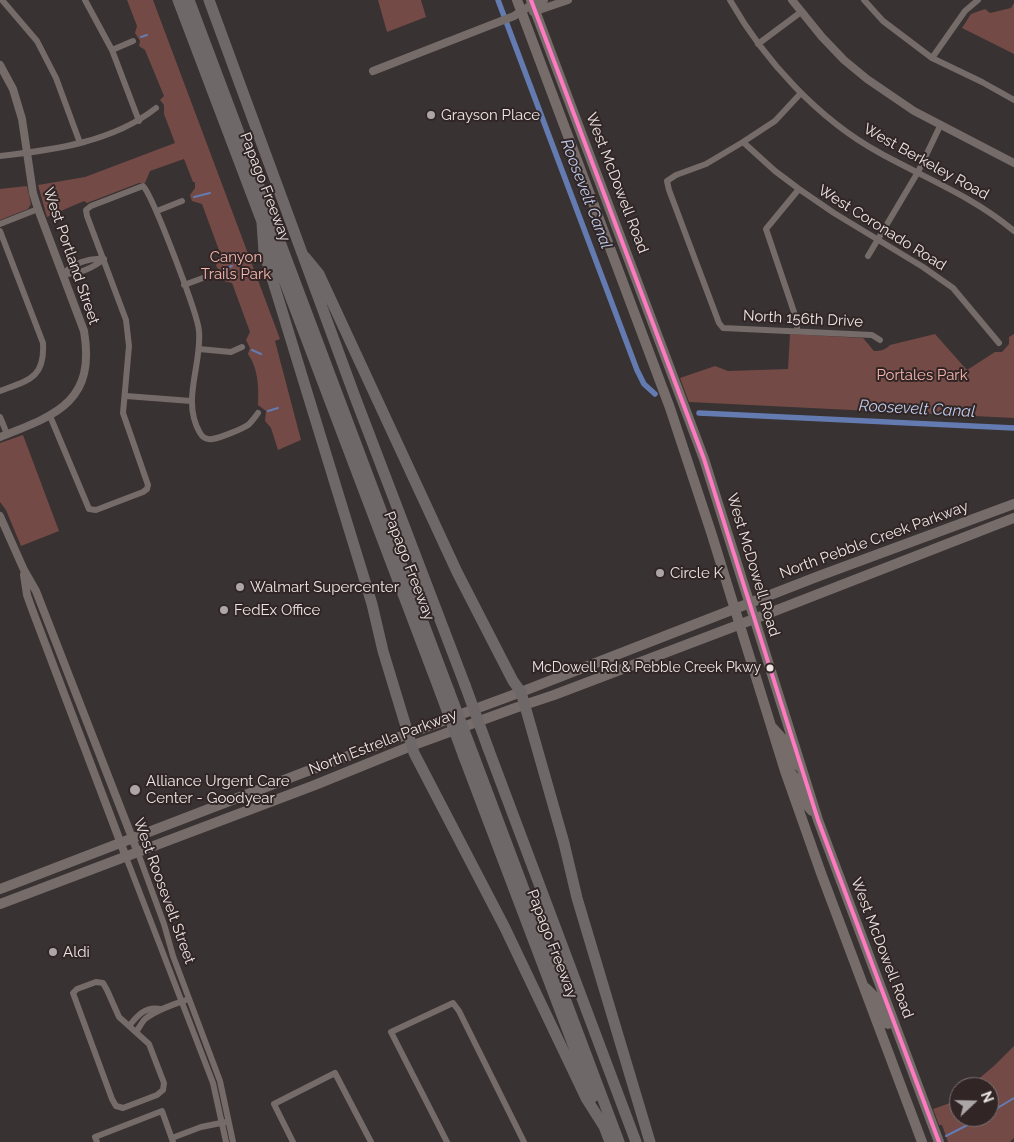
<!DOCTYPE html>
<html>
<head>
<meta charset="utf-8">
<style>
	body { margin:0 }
	#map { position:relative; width:1014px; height:1142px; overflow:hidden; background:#383232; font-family:Raleway,sans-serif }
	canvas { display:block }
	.north { position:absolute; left:949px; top:1077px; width:50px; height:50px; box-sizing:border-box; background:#312625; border:1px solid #7c7271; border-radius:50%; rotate:69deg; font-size:14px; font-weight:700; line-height:20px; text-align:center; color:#ece5e4 }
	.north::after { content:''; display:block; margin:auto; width:18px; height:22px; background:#ada6a6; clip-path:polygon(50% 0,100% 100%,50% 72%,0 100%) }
</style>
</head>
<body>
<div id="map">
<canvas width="1014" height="1142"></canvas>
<div class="north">N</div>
</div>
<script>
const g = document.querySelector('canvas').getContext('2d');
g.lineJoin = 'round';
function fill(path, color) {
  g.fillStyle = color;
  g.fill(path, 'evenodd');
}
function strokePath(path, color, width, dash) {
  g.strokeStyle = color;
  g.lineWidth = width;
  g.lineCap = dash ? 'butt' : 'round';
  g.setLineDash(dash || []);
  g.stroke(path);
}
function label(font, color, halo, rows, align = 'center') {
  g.font = font + ' Raleway,sans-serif';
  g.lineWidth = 4;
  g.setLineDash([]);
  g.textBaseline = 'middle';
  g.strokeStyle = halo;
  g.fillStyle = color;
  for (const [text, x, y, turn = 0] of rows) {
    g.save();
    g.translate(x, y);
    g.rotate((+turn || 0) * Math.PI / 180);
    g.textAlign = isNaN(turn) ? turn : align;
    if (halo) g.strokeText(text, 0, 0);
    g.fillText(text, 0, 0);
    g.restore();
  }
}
const green = new Path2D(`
	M127,0H153L277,331L280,339L275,341L301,440L278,450L271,428L265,421L266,411L258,405C259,387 258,368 248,354L250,348L246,340L250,332L232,283L219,280L221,273L216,266L220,253L202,204L192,201L190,195L195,188V182H193L184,159L150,171L145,183H139L87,203L84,201L47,217L38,185L85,177L175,143L164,114V105L160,100L164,96L145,50L139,46L140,41L135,33L137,26Z
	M378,0H421L426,17L387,32Z
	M1014,3V54L962,28L971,14L985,9L990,13L1011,8Z
	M27,186L31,204L28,209L0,220V189Z
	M790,334L863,338L874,351C881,351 885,350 890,345L935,334L967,370L995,352H1002L1009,344V337L1014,334V418L689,402L680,378L715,366L728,371L788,369Z
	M23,435L59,531L21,546L6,510L0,502V443Z
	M1014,1046V1138L1010,1142H948L942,1125H939L933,1109L953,1102L959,1096V1117H989V1087H969L995,1065Z`);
const stream = new Path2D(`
	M141,37L147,35
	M194,197L210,193
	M222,270L232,266
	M252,350L261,354
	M268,411L278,408
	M989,1113L1014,1098
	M946,1136L983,1117`);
const canal = new Path2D(`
	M498,0L637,370L644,384L655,394
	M699,413L1014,428`);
const minor = new Path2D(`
	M2,0L37,41L56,78L80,143
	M85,0L112,50L139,121
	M730,0C764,60 819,120 880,153C925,178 974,197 1014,231
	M864,0L883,21L932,58L982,82L1014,100
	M758,44L801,12
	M112,50L133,41
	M932,58L965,11L978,0
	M801,93L775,121L743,142L706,164L676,175L667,181L669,190L719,323L723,328L872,335L880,340
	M743,142L775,171L799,189L834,213L923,267L953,288L999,343
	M0,156C54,150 113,142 156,108
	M157,211L182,201
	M0,224L38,209
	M0,231L43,343C45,378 29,380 0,391
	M868,256L918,172L941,124
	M63,274C73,264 89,257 104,259
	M63,274C77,275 93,268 104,259
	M184,285L211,275
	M797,331V321L766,229L799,189
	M199,349L231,352L242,347
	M126,396L191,401
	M50,416L89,509L96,510L143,492L147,489L148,485L123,413L129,346L126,320L87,216L86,210L91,206L143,186C153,196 198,315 199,331C202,365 181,401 200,433C202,437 207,440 212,439C220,438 242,429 248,425C252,422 255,417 258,413
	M0,417L7,434
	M138,853L164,924L173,956L220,1081L233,1142
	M126,857L213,1083L226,1142
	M96,982L103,983L107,990L119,1017L149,1044L164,1083L163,1090L157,1095L123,1108L116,1106L112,1099L73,993L77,989Z
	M129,1026C137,1016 145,1006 160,1009
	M136,1032C139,1028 142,1022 145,1019C156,1010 172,1005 186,1000
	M172,1138L201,1127L226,1122
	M97,1142L95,1137L162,1111L173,1142
	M293,1142L274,1104L335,1073L371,1142
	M447,1142L391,1032L453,1003L459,1011L524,1142`);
const tertiary = new Path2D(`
	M792,0L822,37L844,60L867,79L914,111L1014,163
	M533,12L568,0
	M0,65L13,89L22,119L33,193L38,209L84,331C96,402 56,415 0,437
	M373,71L514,16L533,4L544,0
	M0,516L24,570L36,591L138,853
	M24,575L27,595L32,609L126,857`);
const primary = new Path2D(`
	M517,0L670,408L711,532L785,771L821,873L922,1142
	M531,0L704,459L818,820L939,1142
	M773,728L783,739L791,762L800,767
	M785,771C797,772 797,788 802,797C804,802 808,807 812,811
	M0,889L305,772L521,692L819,576L1014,504
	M0,904L315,785L411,746L515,708L554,695L754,619L1014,518
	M866,988L878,1000L888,1024`);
const motorway = new Path2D(`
	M178,0L441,694
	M189,0L449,691
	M209,0L355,397L465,685
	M262,223L264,252L372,604L383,651L414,753L505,928L586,1098L605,1128
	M305,257L319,274L457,572L513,681L521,692L564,843L577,898L650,1142
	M488,748L636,1142
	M473,754L619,1142
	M464,757L593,1097
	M602,1121L610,1142`);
const motorwayBridge = new Path2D(`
	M465,685L488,748
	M449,691L473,754
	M441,694L464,757`);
const bus1 = new Path2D(`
	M531,0L704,459L818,820L939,1142`);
const markers = [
	[431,115,5,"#ada6a6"],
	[660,573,5,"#ada6a6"],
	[240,587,5,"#ada6a6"],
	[224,610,5,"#ada6a6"],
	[770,668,4.5,"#ece5e4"],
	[135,790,6,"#ada6a6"],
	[53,952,5,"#ada6a6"]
];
const busNames = [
	["McDowell Rd & Pebble Creek Pkwy",761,668]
];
const poiNames = [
	["Grayson Place",441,115],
	["Circle K",670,573],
	["Walmart Supercenter",250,587],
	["FedEx Office",234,610],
	["Alliance Urgent Care",146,781],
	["Center - Goodyear",146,798],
	["Aldi",63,952]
];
const streetNames = [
	["West Berkeley Road",926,162,29],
	["West McDowell Road",617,183,69],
	["Papago Freeway",265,187,69],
	["West Coronado Road",882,228,32],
	["West Portland Street",71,256,71],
	["North 156th Drive",803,319,3],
	["North Pebble Creek Parkway",874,540,-20],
	["West McDowell Road",753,565,73],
	["Papago Freeway",409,566,69],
	["North Estrella Parkway",383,742,-21],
	["West Roosevelt Street",164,891,70],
	["Papago Freeway",552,944,69],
	["West McDowell Road",882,948,69]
];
const parkNames = [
	["Canyon",236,257],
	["Trails Park",236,274],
	["Portales Park",922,375]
];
const waterNames = [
	["Roosevelt Canal",586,194,69],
	["Roosevelt Canal",917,409,3]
];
fill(green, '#734a46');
strokePath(stream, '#647bb1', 2);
strokePath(canal, '#647bb1', 5.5);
strokePath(minor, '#756b69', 6);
strokePath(tertiary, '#756b69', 8);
strokePath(primary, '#766c6a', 10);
strokePath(motorway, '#6f6868', 11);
strokePath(motorwayBridge, '#6f6868', 11);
strokePath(bus1, '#fe7ac1', 4);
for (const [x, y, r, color] of markers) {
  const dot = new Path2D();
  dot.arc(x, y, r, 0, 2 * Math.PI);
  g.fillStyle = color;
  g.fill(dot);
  strokePath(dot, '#312625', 2);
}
label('14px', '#ece5e4', '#312625', busNames, 'right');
label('15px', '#ece5e4', '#312625', poiNames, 'left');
label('15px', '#ece5e4', '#312625', streetNames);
label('15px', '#f6b6af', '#312625', parkNames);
label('italic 16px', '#becdef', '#312625', waterNames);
</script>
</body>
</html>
